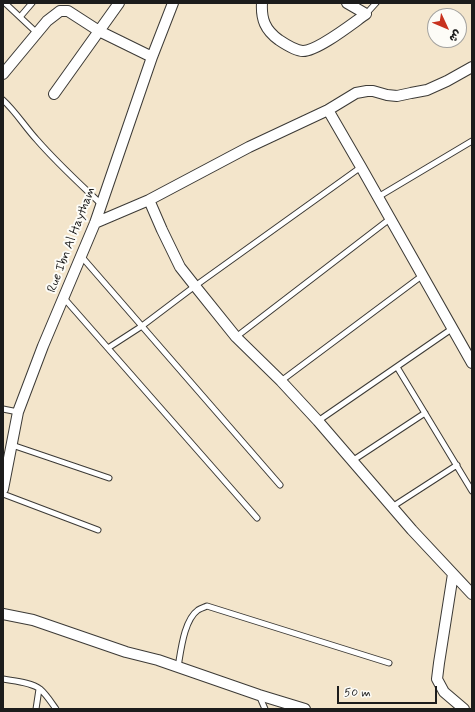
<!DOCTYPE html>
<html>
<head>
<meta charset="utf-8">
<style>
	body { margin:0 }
	#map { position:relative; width:475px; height:712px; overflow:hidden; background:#f3e5cb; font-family:Mynerve,"Playpen Sans Arabic",sans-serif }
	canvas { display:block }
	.frame { position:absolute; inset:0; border:4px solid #1c1c1c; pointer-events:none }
	.north { position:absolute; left:427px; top:8px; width:40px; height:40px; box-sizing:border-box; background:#fdfcf7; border:1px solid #a3a29f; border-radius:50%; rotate:134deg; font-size:11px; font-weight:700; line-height:16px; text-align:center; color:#1c1c1c }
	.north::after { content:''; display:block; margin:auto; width:14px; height:18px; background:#c8321e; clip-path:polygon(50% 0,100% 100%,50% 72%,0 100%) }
	.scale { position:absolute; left:337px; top:686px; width:100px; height:18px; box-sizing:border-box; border:2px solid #1c1c1c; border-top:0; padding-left:5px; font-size:12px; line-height:14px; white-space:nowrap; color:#1c1c1c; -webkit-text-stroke:3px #fdfcf7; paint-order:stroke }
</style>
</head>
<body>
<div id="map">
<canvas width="475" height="712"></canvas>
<div class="frame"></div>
<div class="north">ش</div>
<div class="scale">50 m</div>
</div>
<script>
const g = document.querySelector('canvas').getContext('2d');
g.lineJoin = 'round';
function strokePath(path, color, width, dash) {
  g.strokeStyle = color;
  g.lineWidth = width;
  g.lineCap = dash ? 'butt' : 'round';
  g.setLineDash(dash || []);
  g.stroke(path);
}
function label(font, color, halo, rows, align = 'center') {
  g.font = font + ' Mynerve,sans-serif';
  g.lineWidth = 4;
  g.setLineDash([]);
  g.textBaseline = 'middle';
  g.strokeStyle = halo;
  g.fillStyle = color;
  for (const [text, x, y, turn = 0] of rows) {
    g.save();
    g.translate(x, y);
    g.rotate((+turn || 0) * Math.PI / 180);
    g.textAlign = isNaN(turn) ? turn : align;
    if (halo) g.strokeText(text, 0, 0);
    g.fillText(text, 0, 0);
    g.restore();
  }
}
const lane = new Path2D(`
	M5,3L37,33
	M366,14L376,3
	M20,17L32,3
	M3,100C16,112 25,127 37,140C57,163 79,183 101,204
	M378,197L472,141
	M81,256L280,485
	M63,297L257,518
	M236,337L391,218
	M108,348L142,326L195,286L361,167
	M397,367L472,491
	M281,381L423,275
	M3,409L18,412
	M318,421L453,328
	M12,445L109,478
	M352,461L425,413
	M3,494L98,530
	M392,507L457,465
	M178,667C181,650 184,620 198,610C201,608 205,607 207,606L389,663
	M3,679C14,681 31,682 40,689C46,694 51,702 56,709
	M259,695L265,709
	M36,709L39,689`);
const street = new Path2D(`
	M262,3C261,19 265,30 279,40C285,44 296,51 303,51C318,51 353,23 366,14L347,3
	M3,74L47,21L60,11H68L99,31L152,57
	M54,94L119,3
	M328,110L361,167L472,363
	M149,200L162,230L180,267L195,286L236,337L281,381L318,421L412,530L472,594
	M95,223L149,200L249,147L328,110L356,93L367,91H373L387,95L397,96L411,93L427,90L447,81L472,67
	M3,489L18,412L43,346L95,223L152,57L173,3
	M453,574L439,663L437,679L444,692L464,709
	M3,614L33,620L126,652L158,660L259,695L305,709`);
const streetNames = [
	["Rue Ibn Al Haytham",72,240,-69]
];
strokePath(lane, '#3c3a36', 7);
strokePath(street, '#3c3a36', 12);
strokePath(lane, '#fff', 5);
strokePath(street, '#fff', 10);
label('13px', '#1c1c1c', '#fdfcf7', streetNames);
</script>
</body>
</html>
